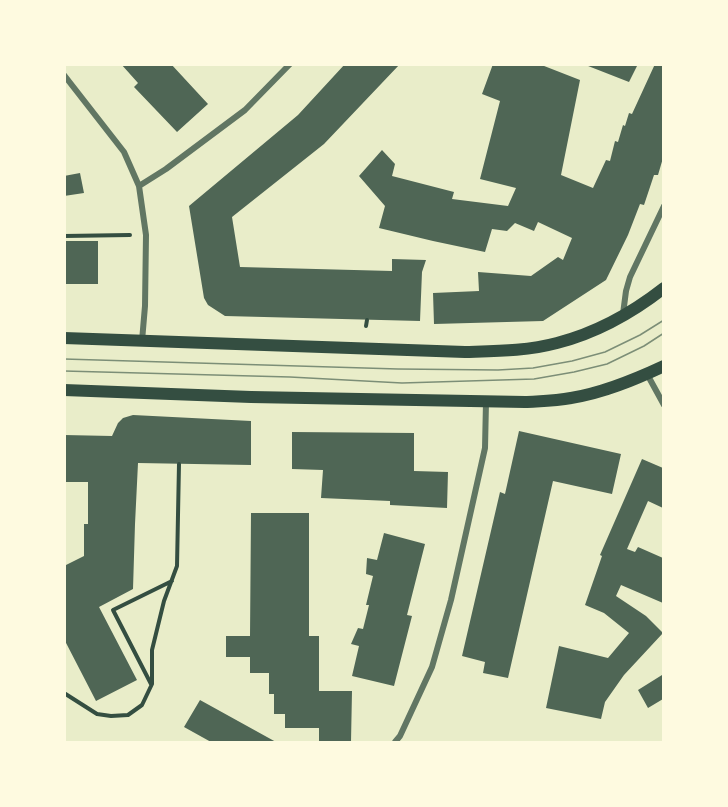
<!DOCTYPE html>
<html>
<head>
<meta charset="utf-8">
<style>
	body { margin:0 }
	#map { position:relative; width:728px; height:807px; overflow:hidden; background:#e9edc9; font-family:Jost,sans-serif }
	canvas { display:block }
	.frame { position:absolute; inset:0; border:66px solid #fefae0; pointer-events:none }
</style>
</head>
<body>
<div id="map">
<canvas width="728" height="807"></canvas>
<div class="frame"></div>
</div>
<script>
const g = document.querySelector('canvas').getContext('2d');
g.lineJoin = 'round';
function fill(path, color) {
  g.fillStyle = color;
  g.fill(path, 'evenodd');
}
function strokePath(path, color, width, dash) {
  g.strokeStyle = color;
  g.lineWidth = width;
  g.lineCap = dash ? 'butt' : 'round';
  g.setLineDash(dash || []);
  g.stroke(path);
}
const building = new Path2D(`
	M121,64H171L208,104L177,132L134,87L138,83Z
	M345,64H400L324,144L232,217L240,267L392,271V259L426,260L422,272L420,321L225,316L208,305L204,298L189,206L298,115Z
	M493,64H539L580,80L561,175L593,188L606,160L610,161L615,141L618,142L623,125L625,126L629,113L632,114L655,64H663V158L658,175H654L644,205L640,204L628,235L606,280L543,321L434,324L433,293L479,291L478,272L531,276L558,257L563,260L572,238L538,222L534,231L515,223L507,231L492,229L485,252L433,241L379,228L385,206L359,176L382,150L395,164L392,176L454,192L452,199L508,206L516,188L480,179L500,101L482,94Z
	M583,64H638L629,82Z
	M80,173L84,193L64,196V176Z
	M64,241H98V284H64Z
	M133,415L251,421V465L138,463L135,524L133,589L99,607L137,680L96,701L64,639V566L84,556V524H88V482H64V435L112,436L118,423L123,418Z
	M519,431L621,454L612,494L553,481L508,678L483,673L485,662L462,656L500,492L505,494Z
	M292,432L414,433V471L448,472L447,508L390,505V501L321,498L323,470L292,469Z
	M642,459L663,468V508L648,501L627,549L635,552L638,547L663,558V603L621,585L616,596L646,616L663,633L624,675L605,702L601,719L546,708L559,646L608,658L629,633L604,613L585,605L602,556L600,555Z
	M251,513H309V636H319V691H352L351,742H319V728H285V714H274V694H269V673H250V657H226V636H250Z
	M384,533L425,544L407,615L412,616L394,686L352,676L359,646L351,644L358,628L363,629L369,605H366L373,576L366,574L367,558L377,560Z
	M662,675L663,677V699L648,708L638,690Z
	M200,700L276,742H211L184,727Z`);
const path = new Path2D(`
	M64,236L130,235
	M366,326L367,320
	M151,684L113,610L172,581
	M64,693L97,714L111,716L128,715L142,705L152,684V650L164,601L177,566L179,464`);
const minor = new Path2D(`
	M64,75L124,152L139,186L146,235L145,306L142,341
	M139,186L166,169L245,110L290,64
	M623,314L626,291L630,277L664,206
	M647,374L664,405
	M395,742L400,736L432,667L451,600L485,448L486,402`);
const secondary = new Path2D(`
	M64,338L465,352C496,351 527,351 557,343C596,333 632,313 664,288
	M64,390L251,397L525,402C541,401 556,401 571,398C603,393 634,380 664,366`);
const tram = new Path2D(`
	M64,359L398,369L498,370L533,368L572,361L605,352L640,335L664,320
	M64,371L290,377L402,383L534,379L574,372L607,364L644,346L664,333`);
fill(building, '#4f6655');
strokePath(path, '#344e41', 4);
strokePath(minor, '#617663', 6);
strokePath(secondary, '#344e41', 12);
strokePath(tram, '#7c8e77', 1.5);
</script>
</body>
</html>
